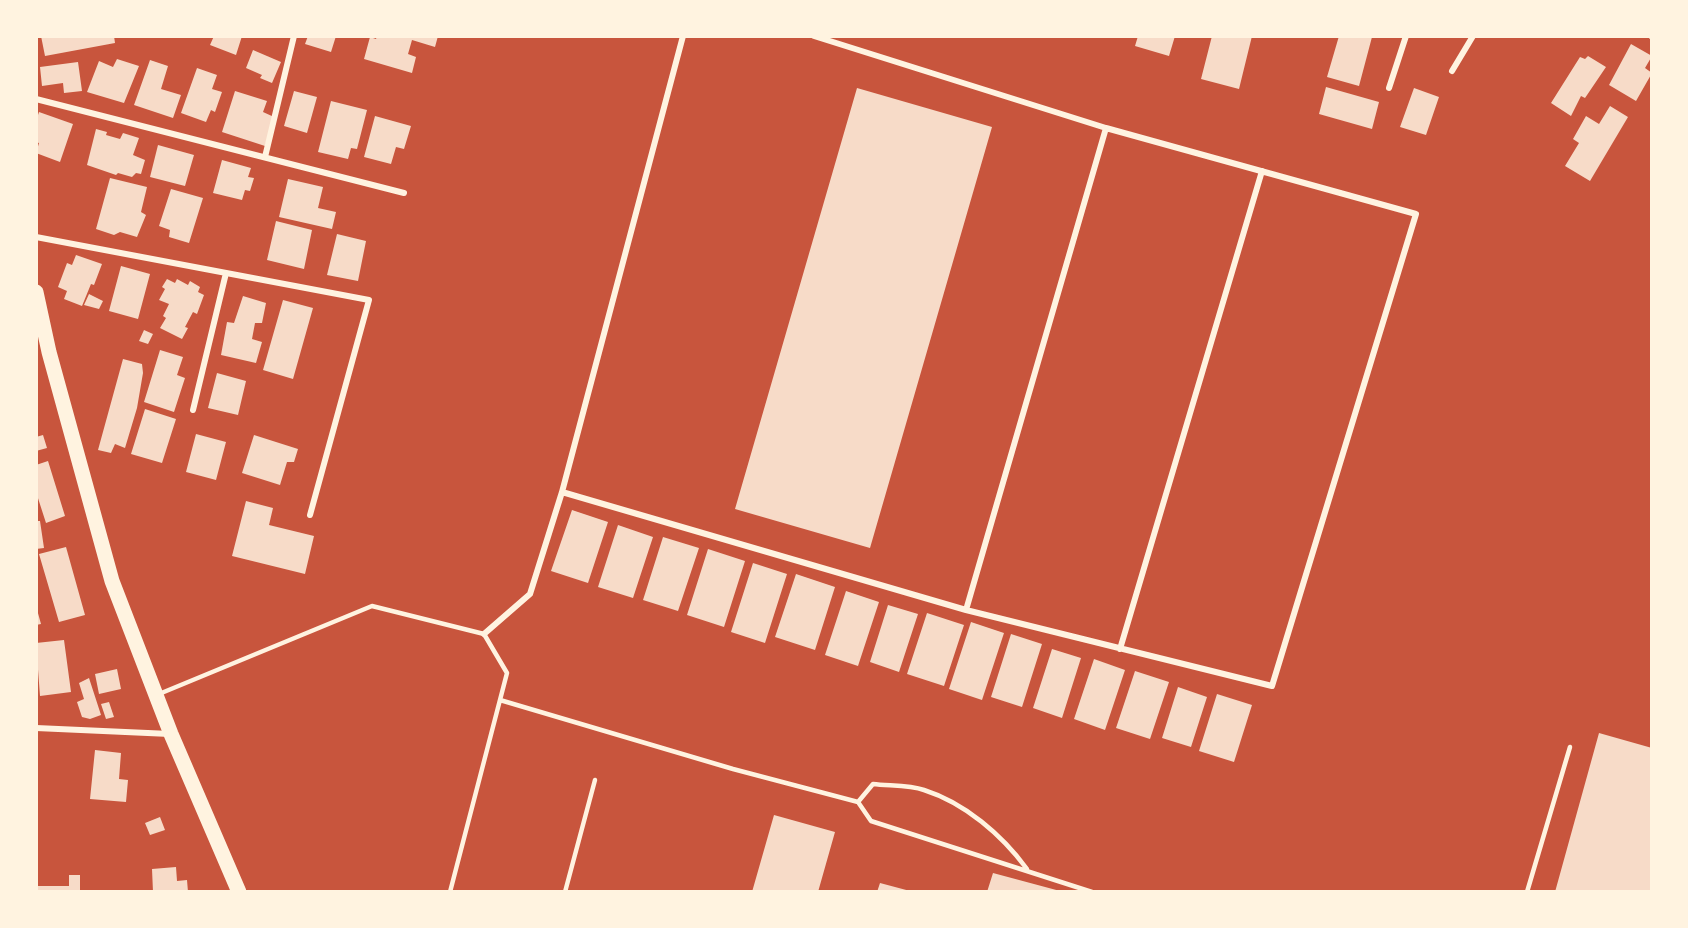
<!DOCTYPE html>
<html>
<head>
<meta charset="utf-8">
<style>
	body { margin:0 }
	#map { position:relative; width:1688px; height:928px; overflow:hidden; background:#c8553d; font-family:Cabin,sans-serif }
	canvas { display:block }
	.frame { position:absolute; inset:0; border:38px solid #fff3e0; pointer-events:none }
</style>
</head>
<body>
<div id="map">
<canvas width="1688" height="928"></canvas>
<div class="frame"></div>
</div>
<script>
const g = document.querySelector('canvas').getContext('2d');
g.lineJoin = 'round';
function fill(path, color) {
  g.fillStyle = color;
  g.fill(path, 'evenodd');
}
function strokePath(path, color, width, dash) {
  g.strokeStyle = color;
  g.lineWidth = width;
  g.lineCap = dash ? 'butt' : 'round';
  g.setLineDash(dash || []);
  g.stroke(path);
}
const building = new Path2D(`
	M41,36H114L115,43L45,56Z
	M214,36H242L236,55L210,45Z
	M308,36H336L331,52L305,44Z
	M377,36H438L435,47L412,40L408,54L416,57L412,73L364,59L370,37L376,39Z
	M1138,36H1175L1169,56L1135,46Z
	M1212,36H1252L1239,89L1201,79Z
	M1339,36L1372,37L1359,86L1327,77Z
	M1631,44L1652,56L1645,68L1652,73L1636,101L1609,85Z
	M253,50L281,62L272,83L260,78L262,75L246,68Z
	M1588,56L1606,67L1585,98L1581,96L1571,116L1551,103L1580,57L1585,59Z
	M117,59L139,66L124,103L87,92L99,61L113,67Z
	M150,60L168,66L161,89L181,95L173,118L134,105Z
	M78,62L82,91L64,93L63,83L42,86L40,67Z
	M197,68L217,75L212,89L222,92L215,112L211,110L206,122L181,113Z
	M1326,87L1379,102L1372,129L1319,114Z
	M857,88L992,127L870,548L735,509Z
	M1414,88L1439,97L1426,135L1400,127Z
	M235,91L267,101L263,112L274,117L265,146L222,132Z
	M294,91L317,97L307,133L284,126Z
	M331,101L367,110L357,149L351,148L348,159L318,152Z
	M1610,106L1628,117L1590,181L1565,166L1579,143L1573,139L1586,116L1599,124Z
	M39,112L73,124L60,162L36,153L39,143L36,142V121Z
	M375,116L411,126L404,149L396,147L391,164L364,157Z
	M96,129L107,132L106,135L120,139L123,133L139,138L133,155L145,160L141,174L136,173L132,177L118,173L116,175L87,165Z
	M158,145L194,155L185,186L150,177Z
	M222,160L251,168L248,177L254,178L250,191L245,190L242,200L213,193Z
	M110,178L147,187L141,212L146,215L137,237L120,232L114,235L96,229Z
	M288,179L323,187L318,208L336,212L332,229L279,217Z
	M171,189L203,198L189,243L169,237L170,230L159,226Z
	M276,221L312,230L304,269L267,260Z
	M337,234L366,241L358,281L327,275Z
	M76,255L102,264L94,285L91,284L82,306L64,299L67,291L58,287L67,263L72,265Z
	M121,266L150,274L138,319L109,311Z
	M167,279L175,283L177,279L188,285L190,281L200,287L198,292L204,295L197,314L193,312L185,327L188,328L182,339L160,328L166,318L163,316L169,304L159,300L165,289L162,287Z
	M89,294L103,301L99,309L84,305Z
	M243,296L266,303L262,323H255L252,339L262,342L256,363L221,355L227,322L234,323Z
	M283,300L313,308L293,379L263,370Z
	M144,330L153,334L148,344L139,341Z
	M160,350L183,357L177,375L185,378L174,412L144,402Z
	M123,359L142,364L143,373L137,408L125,448L115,444L111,453L98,450Z
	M217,373L246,381L238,415L208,408Z
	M145,409L176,419L162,463L131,454Z
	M196,434L226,442L216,480L186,472Z
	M43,435L47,448L36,451V437Z
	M254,435L298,449L294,462H287L280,485L242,473Z
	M48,461L65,516L46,523L36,492V465Z
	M246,501L273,508L269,525L314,536L305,574L232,556Z
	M572,510L608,522L588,583L551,571Z
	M36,521H40L44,548L36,549Z
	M618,525L653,537L633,598L598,587Z
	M663,537L699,548L678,611L643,600Z
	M66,547L85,615L59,622L39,554Z
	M708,549L745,561L724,627L687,615Z
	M753,563L787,574L765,643L731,632Z
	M796,574L835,587L815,650L775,637Z
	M846,591L879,602L858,666L825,655Z
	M888,605L918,614L899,672L870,662Z
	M36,606L41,624L36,625Z
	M927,613L964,625L944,686L907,674Z
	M971,622L1004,633L982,700L949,689Z
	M1011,634L1042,644L1022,707L991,697Z
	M64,640L71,692L40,696L36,643Z
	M1052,649L1081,658L1062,718L1033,708Z
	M1094,659L1125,670L1105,730L1074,719Z
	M117,669L121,689L99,694L95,674Z
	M1135,671L1169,682L1150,739L1116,728Z
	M89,678L101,715L90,719L82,717L77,702L84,699L79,683Z
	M1178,687L1207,697L1191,747L1162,738Z
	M1217,694L1252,705L1234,762L1199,751Z
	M109,702L114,717L106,719L101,704Z
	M1599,733L1652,748V892H1555Z
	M95,750L121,753L119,779L128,780L126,802L90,799Z
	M774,815L835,832L818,892H752Z
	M160,817L165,830L150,835L145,823Z
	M176,867L177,881L187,880L188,892H153L152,869Z
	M993,873L1060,891V892H987Z
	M69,875H80V892H38V886H69Z
	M880,883L910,891V892H877Z`);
const service = new Path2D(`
	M159,694L372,606L484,634L507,673L450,892
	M500,700L733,769L858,802L871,821L1092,892
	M858,802L873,784C889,786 909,785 924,790C965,803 1002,835 1027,869
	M565,892L595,780
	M1527,892L1570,747`);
const minor = new Path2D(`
	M1651,36L1652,37
	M1452,71L1473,36
	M1389,88L1406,36
	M36,99L404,193
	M265,157L294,36
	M36,237L369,300L310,515
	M193,410L226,273
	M562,492L966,610L1272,686L1416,214L1106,128L814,36
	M966,610L1106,128
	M484,634L530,594L562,492L683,36
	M1120,649L1262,171
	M36,728L170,734`);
const primary = new Path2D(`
	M36,292L49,352L112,581L171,734L239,892`);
fill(building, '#f7dbc8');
strokePath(service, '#fff3e0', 4.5);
strokePath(minor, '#fff3e0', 6);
strokePath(primary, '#fff3e0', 15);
</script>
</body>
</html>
